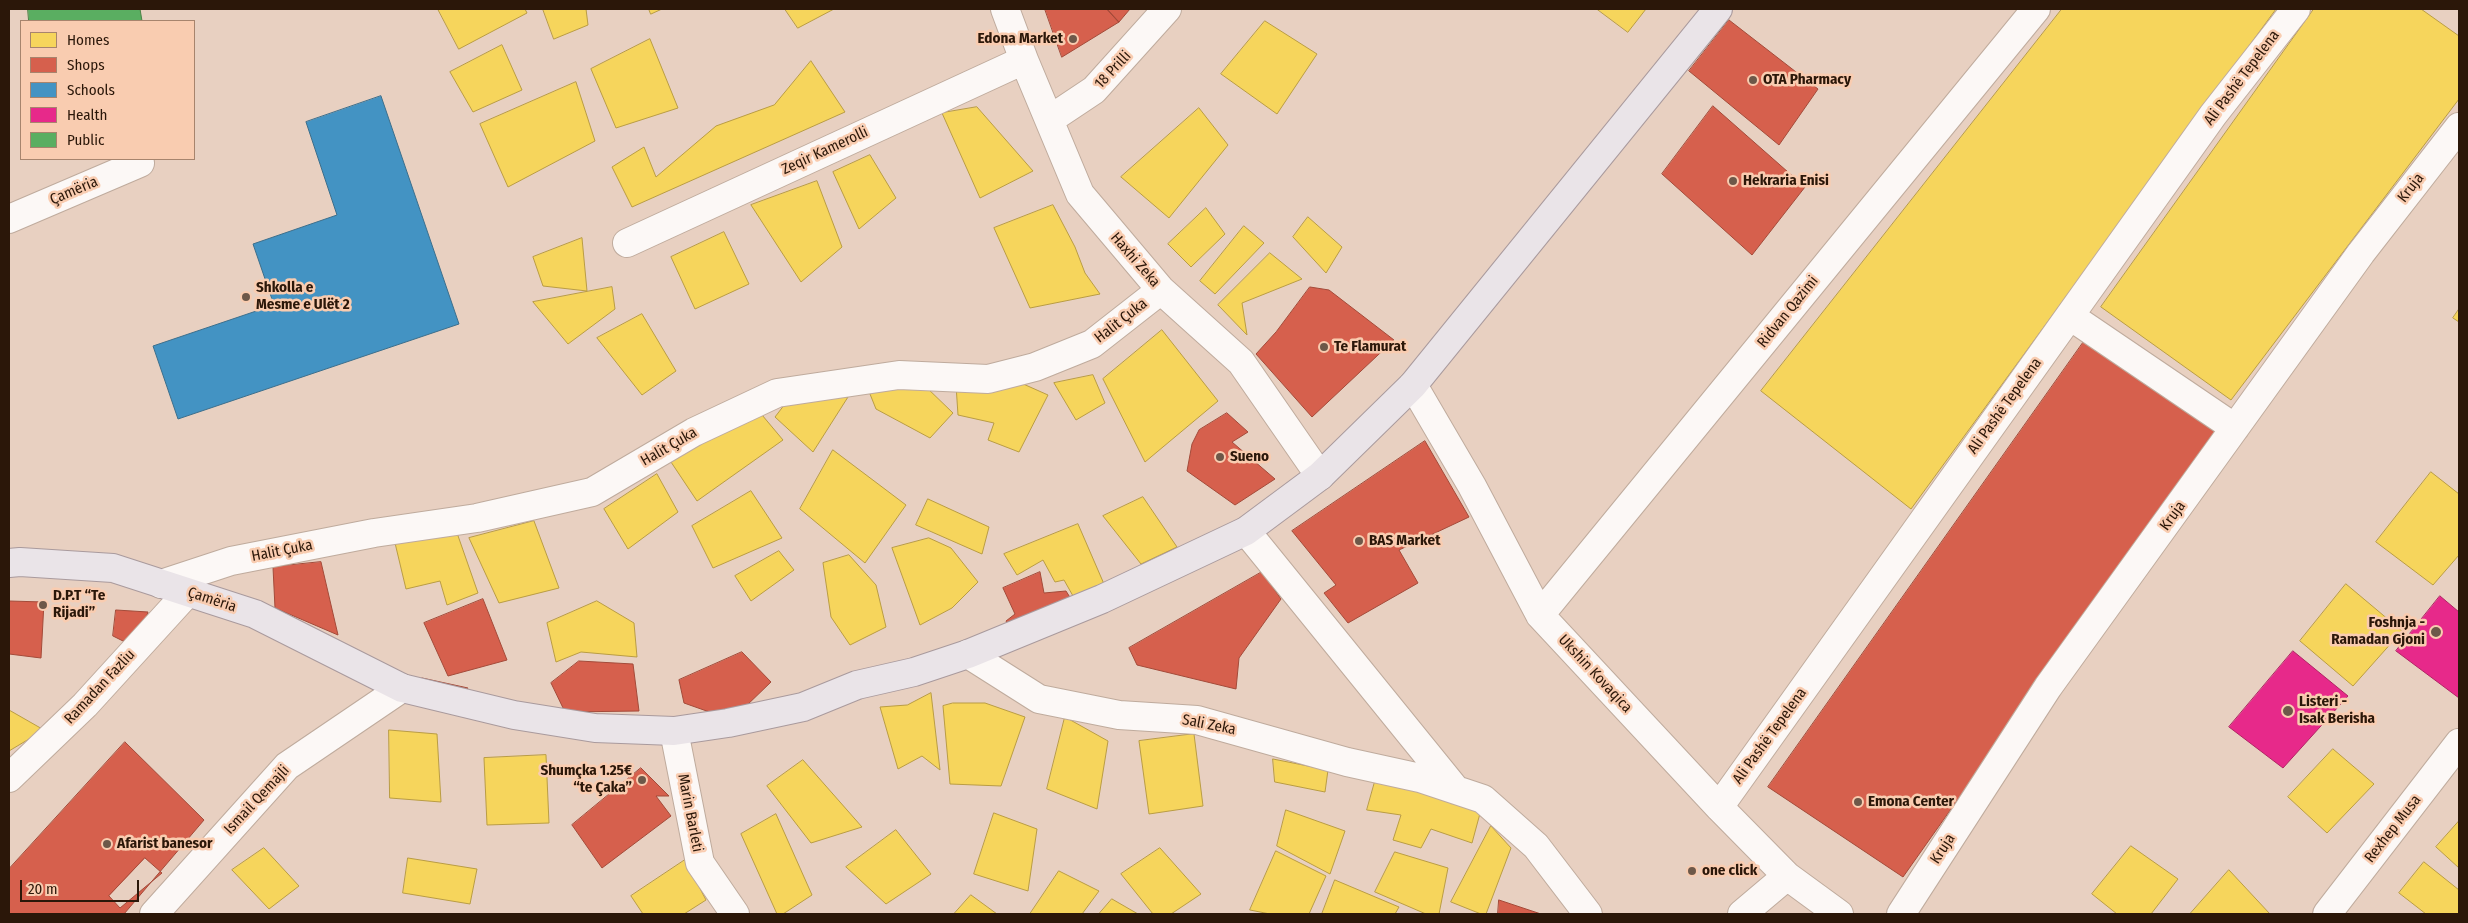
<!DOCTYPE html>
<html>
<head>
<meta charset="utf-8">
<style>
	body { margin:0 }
	#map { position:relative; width:2468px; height:923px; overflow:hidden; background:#e8d0c1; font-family:"Fira Sans Condensed",sans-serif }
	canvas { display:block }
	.frame { position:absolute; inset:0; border:10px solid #2b1709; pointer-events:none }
	.legend { position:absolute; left:20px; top:20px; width:175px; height:140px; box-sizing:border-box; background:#f9ccb0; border:1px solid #a7846d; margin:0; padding:6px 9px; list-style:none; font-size:15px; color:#2b1709 }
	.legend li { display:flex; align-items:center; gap:10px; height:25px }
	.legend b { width:25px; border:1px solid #a7846d }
	.scale { position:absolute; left:20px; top:880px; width:119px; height:22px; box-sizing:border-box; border:2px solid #2b1709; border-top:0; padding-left:6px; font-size:15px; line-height:18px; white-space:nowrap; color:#2b1709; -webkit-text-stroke:4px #f9ccb0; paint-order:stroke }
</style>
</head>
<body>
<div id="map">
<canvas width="2468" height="923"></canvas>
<div class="frame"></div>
<ul class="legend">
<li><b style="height:14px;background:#f6d55c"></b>Homes</li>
<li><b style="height:14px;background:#d6604d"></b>Shops</li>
<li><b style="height:14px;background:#4393c3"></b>Schools</li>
<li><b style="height:14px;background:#e7298a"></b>Health</li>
<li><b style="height:14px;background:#5aae61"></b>Public</li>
</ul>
<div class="scale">20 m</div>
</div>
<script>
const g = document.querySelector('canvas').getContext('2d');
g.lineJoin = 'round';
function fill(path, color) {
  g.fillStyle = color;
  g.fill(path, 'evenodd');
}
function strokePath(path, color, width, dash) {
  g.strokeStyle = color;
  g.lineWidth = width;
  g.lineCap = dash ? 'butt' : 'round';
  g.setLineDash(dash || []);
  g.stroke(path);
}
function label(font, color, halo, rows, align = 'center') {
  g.font = font + ' "Fira Sans Condensed",sans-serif';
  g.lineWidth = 5;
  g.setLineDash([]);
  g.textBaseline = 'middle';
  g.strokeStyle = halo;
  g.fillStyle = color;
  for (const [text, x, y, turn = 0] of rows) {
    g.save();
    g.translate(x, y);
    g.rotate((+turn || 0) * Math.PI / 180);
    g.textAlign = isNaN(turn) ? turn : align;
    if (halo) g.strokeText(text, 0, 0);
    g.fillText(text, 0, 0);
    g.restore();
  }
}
const homes = new Path2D(`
	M438,9H525L527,13L459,49Z
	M543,9H586L588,25L554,39Z
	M649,9H662L651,14Z
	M785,9H834L798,28Z
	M1597,9H1646L1628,32Z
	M2062,9H2276L1911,509L1761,391Z
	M2314,9H2421L2459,36V99L2231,400L2101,307Z
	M1265,21L1317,54L1277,114L1221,74Z
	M650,39L678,108L616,128L591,69Z
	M502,45L522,90L473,112L450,72Z
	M811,61L845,112L632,207L612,167L644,147L656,177L716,126L774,105Z
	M576,82L595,141L508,187L480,124Z
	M977,107L1033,171L980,198L942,113Z
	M1199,108L1228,145L1169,218L1121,177Z
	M870,155L896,198L859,229L833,172Z
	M817,181L842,247L801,282L751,205Z
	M1053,205L1075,247L1085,273L1100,294L1030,308L994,228Z
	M1206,208L1225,234L1191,267L1168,244Z
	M1308,217L1342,247L1326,273L1293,237Z
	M1244,226L1264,243L1215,294L1200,281Z
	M724,232L749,284L695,309L671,257Z
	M582,238L587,291L543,286L533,257Z
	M1270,253L1302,279L1242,303L1247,335L1218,305Z
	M612,287L615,309L568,344L533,302Z
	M2459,309V322L2453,318Z
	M642,314L676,371L642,395L597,338Z
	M1162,330L1218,401L1145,462L1103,379Z
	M1093,375L1105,403L1076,420L1054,383Z
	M898,383L924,385L953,413L930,438L876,409L870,394Z
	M1021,383L1048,395L1019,452L988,440L994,423L958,415L956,385Z
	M820,395L848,397L813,452L775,417L788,400Z
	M757,409L783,440L697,501L671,462Z
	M833,450L906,505L865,563L800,509Z
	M2431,472L2459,494V555L2433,585L2376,542Z
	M657,474L678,512L628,549L604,509Z
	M751,491L782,538L713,568L692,526Z
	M1143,497L1177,547L1141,564L1103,516Z
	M928,499L989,527L982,554L916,525Z
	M534,521L559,588L499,603L469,538Z
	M1078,524L1104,584L1073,596L1064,580L1055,582L1043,560L1017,575L1004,554Z
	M456,530L478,593L447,605L440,581L406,589L395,543Z
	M929,538L951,548L978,582L952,608L920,625L892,548Z
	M779,551L794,570L751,601L735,576Z
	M849,555L876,585L886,627L850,645L831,617L823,563Z
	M2346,584L2402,631L2353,686L2300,641Z
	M597,601L634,623L637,657L581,652L556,662L547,623Z
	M931,693L940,770L922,756L898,769L880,707L907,705Z
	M953,703H985L1025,717L1001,786L950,784L943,706Z
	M9,710L44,730L9,751Z
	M1065,717L1108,741L1097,809L1047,789Z
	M389,730L437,734L441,802L390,798Z
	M1194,734L1203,806L1149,814L1139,741Z
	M2333,749L2374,784L2327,833L2288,797Z
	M546,755L549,823L487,825L484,758Z
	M1273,759L1328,770L1325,792L1275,782Z
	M803,760L862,827L811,843L767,786Z
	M1376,778L1482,806L1472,843L1431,829L1421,848L1393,840L1401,815L1367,810Z
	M1286,810L1345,831L1330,874L1277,846Z
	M994,813L1037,829L1028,891L974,874Z
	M776,814L812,895L783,914H777L741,834Z
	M2459,821V868L2436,847Z
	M1491,826L1511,848L1486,914H1481L1451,902Z
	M896,830L931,874L886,904L846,867Z
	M2131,846L2178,879L2151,914H2117L2092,894Z
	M264,848L299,886L269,909L232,870Z
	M1160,848L1201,894L1171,914H1153L1121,874Z
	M1276,851L1326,876L1309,914H1270L1250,910Z
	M1395,852L1448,868L1439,914H1426L1375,892Z
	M408,858L477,869L470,904L403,893Z
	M685,860L706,900L684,914H643L631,896Z
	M2424,862L2459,890V914H2426L2399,893Z
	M2229,870L2270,914H2190Z
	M1059,871L1099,891L1082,914H1030Z
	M1335,880L1399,907L1395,914H1322Z
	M971,895L997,914H954Z
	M1112,899L1138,914H1099Z`);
const shops = new Path2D(`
	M1045,9H1107L1119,22L1062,57Z
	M1107,9H1130L1119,22Z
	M1729,20L1818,89L1779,145L1689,71Z
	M1713,106L1805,187L1752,255L1662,174Z
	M1310,287L1329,290L1394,340L1312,417L1256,354L1276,332Z
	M2085,340L2217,433L1903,877L1768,787Z
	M1227,413L1248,432L1232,442L1275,479L1235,505L1187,471L1192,444L1199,430Z
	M1425,441L1469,517L1399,550L1418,583L1348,623L1324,593L1336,585L1292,531Z
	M321,562L338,635L275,608L273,567Z
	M1040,572L1044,593L1066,591L1076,607L1011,631L1006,621L1015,614L1003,588Z
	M1262,572L1281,599L1239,658L1236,689L1137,665L1129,648Z
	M483,599L507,660L448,676L424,623Z
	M9,601L44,602L41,658L9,654Z
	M116,610L148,612L143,629L123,641L113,636Z
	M742,652L771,682L743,709L718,715L684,703L679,680Z
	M579,661L633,664L639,711L565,712L551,683Z
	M422,678L468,688L462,696L419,685Z
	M125,742L204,820L124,914H9V869Z
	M641,768L669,796H656L671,816L602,868L572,825Z
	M145,858L162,873L120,908L109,896Z
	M1499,900L1541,914H1498Z`);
const schools = new Path2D(`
	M381,96L459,324L178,419L153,346L274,305L253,244L337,215L306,122Z`);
const health = new Path2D(`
	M2440,596L2459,612V698L2396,651Z
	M2293,651L2348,696L2283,768L2229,727Z`);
const public = new Path2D(`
	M28,9H140L142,21H29Z`);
const minor = new Path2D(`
	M1005,9L1024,60L1080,194L1161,290L1241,362L1320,476
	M1049,120L1094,90L1167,9
	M9,219L140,163
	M627,243L1024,60
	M2070,316L2235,428
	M1413,385L1472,486L1540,615L1719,807L1787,876L1839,914
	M1246,531L1456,790
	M161,584L231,561L374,533L477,518L592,492L694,432L777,393L899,375L988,379L1035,367L1092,344L1161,290
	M1540,615L2036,9
	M968,654L1039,699L1119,715L1197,720L1347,762L1420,778L1483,799L1536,846L1588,914
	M674,731L700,863L735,914
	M9,778L85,705L188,592
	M1719,807L2213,115L2296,9
	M154,914L287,766L402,688
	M1742,914L1787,876
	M1901,914L2048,687L2361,253L2459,127
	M2327,914L2459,743`);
const major = new Path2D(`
	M9,563L20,562L113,568L255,614L402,688L514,715L595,728L674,731L728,723L803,707L857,685L914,672L968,654L1102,599L1246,531L1320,476L1413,385L1718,9`);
const markers = [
	[1073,39,5,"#6d5849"],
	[1753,80,5,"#6d5849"],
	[1733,181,5,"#6d5849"],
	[246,297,5,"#6d5849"],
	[1324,347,5,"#6d5849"],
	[1220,457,5,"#6d5849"],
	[1359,541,5,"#6d5849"],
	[43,605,5,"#6d5849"],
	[2436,632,6,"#6d5849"],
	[2288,711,6,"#6d5849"],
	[642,780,5,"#6d5849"],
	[1858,802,5,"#6d5849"],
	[107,844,5,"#6d5849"],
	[1692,871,5,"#6d5849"]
];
const poiNames = [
	["Edona Market",1063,39,"right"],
	["OTA Pharmacy",1763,80],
	["Hekraria Enisi",1743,181],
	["Shkolla e",256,288],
	["Mesme e Ulët 2",256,305],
	["Te Flamurat",1334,347],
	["Sueno",1230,457],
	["BAS Market",1369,541],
	["D.P.T “Te",53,596],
	["Rijadi”",53,613],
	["Foshnja -",2425,623,"right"],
	["Ramadan Gjoni",2425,640,"right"],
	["Listeri -",2299,702],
	["Isak Berisha",2299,719],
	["Shumçka 1.25€",632,771,"right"],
	["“te Çaka”",632,788,"right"],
	["Emona Center",1868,802],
	["Afarist banesor",117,844],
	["one click",1702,871]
];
const streetNames = [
	["18 Prilli",1113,70,-47],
	["Ali Pashë Tepelena",2242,78,-53],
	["Zeqir Kamerolli",825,151,-25],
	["Kruja",2411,188,-52],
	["Çamëria",74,191,-23],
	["Haxhi Zeka",1135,260,49],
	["Ridvan Qazimi",1788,312,-51],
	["Halit Çuka",1121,321,-38],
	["Ali Pashë Tepelena",2005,406,-54],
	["Halit Çuka",669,447,-30],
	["Kruja",2173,516,-54],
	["Halit Çuka",282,551,-11],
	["Çamëria",212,600,18],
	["Ukshin Kovaqica",1595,674,47],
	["Ramadan Fazliu",100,687,-47],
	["Sali Zeka",1209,725,11],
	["Ali Pashë Tepelena",1770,736,-54],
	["Ismail Qemajli",257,800,-47],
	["Marin Barleti",690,813,79],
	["Rexhep Musa",2393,829,-52],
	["Kruja",1943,849,-57]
];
fill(homes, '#f6d55c');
strokePath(homes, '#b99c43', 1);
fill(shops, '#d6604d');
strokePath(shops, '#a34a39', 1);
fill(schools, '#4393c3');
strokePath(schools, '#3c6e8b', 1);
fill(health, '#e7298a');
strokePath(health, '#af2463', 1);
fill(public, '#5aae61');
strokePath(public, '#4c8147', 1);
strokePath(minor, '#bfab9d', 30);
strokePath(major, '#a99a9d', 30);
strokePath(minor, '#fcf8f6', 28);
strokePath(major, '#eae4e8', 28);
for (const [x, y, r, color] of markers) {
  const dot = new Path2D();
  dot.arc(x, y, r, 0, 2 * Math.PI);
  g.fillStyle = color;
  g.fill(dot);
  strokePath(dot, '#f9ccb0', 2);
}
label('bold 15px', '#2b1709', '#f9ccb0', poiNames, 'left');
label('15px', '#2b1709', '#f9ccb0', streetNames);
</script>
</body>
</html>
